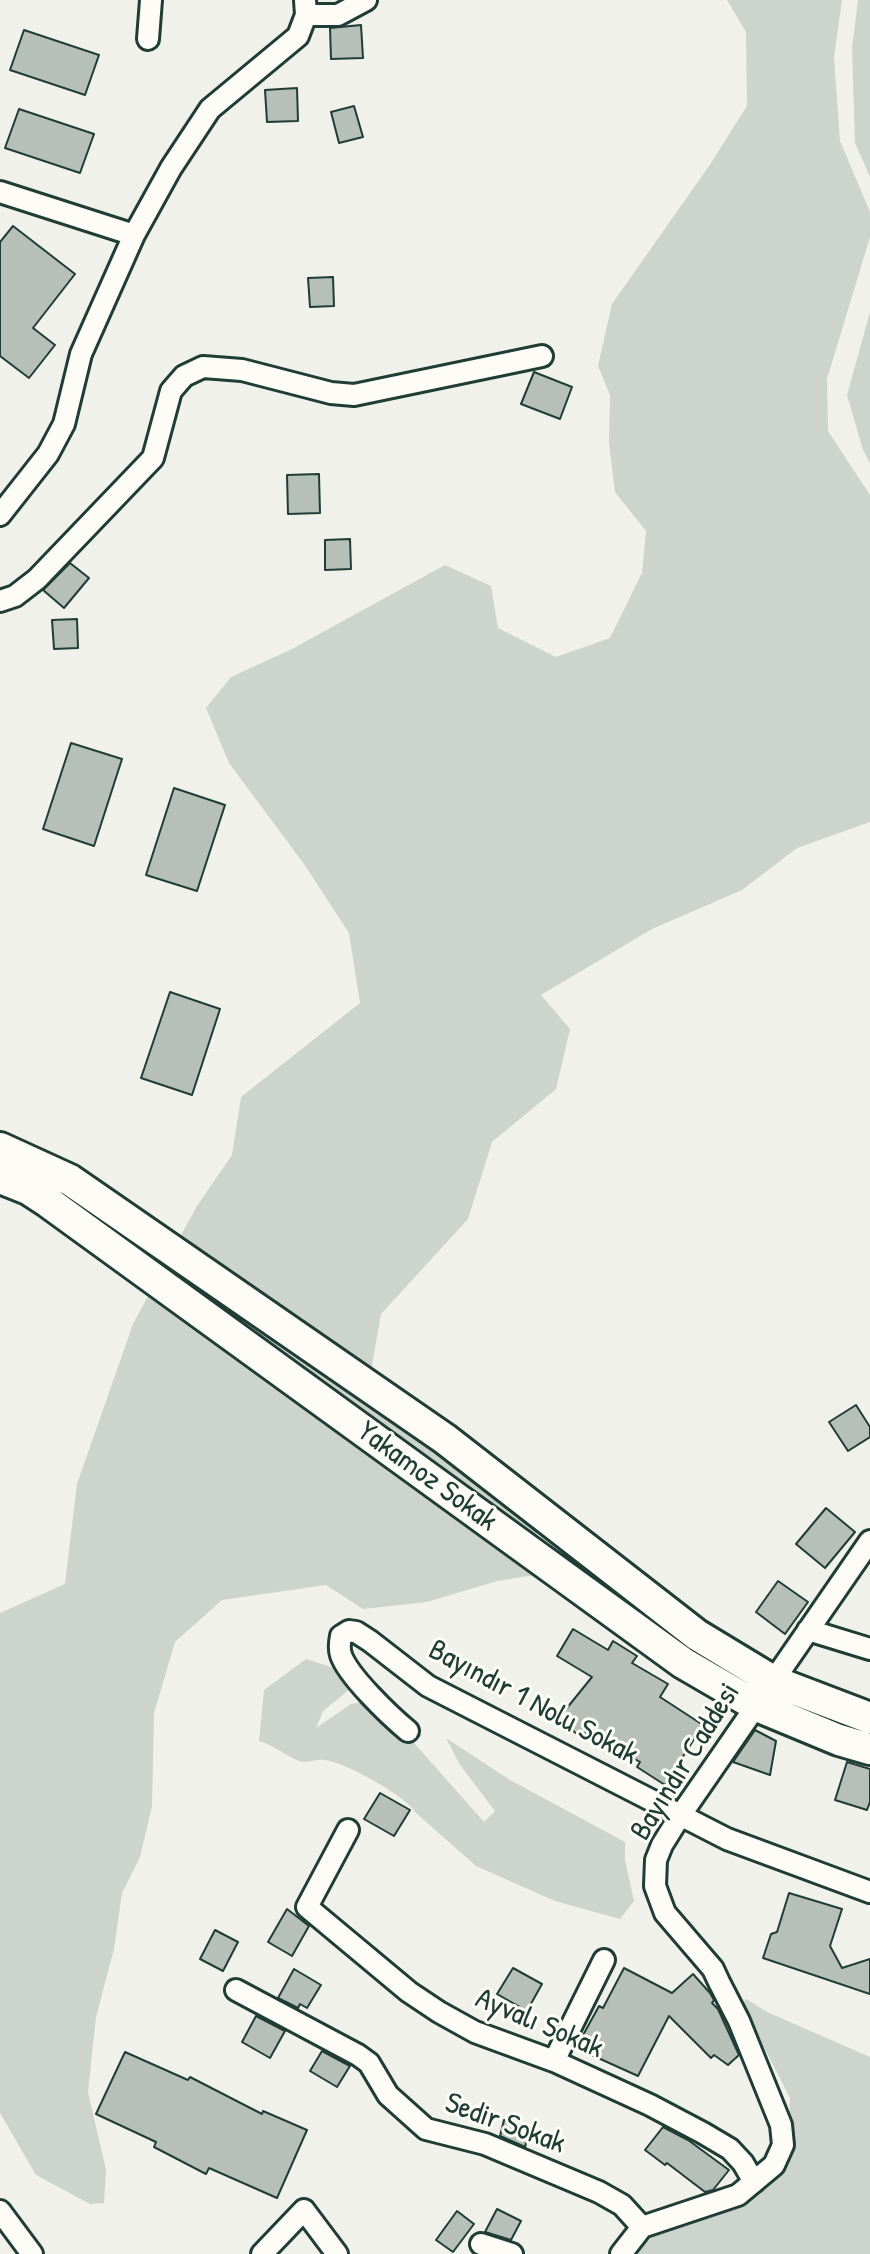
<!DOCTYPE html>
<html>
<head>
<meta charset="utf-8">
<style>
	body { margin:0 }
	canvas { display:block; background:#f0f1eb }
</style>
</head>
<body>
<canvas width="870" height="2254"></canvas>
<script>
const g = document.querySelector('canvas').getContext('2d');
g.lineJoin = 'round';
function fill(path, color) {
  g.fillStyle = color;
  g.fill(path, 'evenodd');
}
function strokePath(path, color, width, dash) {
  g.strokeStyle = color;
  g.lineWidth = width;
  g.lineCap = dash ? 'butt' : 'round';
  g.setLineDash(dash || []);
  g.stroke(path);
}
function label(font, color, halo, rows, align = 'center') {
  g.font = font + ' "Patrick Hand",sans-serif';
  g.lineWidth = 6;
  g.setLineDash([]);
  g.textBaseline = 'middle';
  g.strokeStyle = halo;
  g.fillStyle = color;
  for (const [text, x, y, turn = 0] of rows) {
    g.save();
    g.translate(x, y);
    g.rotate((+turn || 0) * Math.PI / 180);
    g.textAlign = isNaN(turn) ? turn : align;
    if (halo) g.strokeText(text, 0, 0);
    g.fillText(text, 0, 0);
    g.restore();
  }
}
const green = new Path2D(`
	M727,0H842L834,57L840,141L870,212V237L827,379L828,431L870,495V822L797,848L742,890L652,929L541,995L570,1029L556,1089L492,1142L468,1219L381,1314L369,1382L531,1522L554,1572L497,1581L427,1602L363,1609L326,1585L222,1600L175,1642L154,1713L152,1806L140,1857L122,1893L114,1949L96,2017L88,2092L106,2170L104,2203L90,2204L36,2175L0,2113V1613L65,1584L77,1484L133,1324L197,1206L232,1155L241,1097L360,1003L349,933L304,864L229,763L206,708L231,677L292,649L445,565L491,586L498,628L556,657L610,638L642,573L646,531L615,492L609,442L610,395L598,366L612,304L709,166L747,106L746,32Z
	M858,0H870V177L855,143L852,48Z
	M870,312V463L863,450L847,395Z
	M306,1659L340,1670L356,1684L323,1711L316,1728L351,1704L376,1700L484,1822L495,1811L460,1765L446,1738L510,1780L625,1842V1860L634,1901L620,1919L555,1901L476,1866L416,1813C408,1797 343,1761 324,1760C316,1759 307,1764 299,1761C284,1755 274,1745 259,1741L264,1690Z
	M746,1999L767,2012L870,2057V2254H631L644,2234L780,2164L788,2141L790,2098L742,2004Z`);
const building = new Path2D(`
	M361,25L363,58L331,59L330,28Z
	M24,30L99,55L85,95L10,70Z
	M297,88L298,121L267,122L265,90Z
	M354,106L363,137L339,143L331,112Z
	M19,109L94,134L80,173L5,148Z
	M13,226L75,274L33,328L55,345L29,378L0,356V242Z
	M333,277L334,306L310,307L308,278Z
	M534,372L572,387L560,419L521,404Z
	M319,474L320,513L288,514L287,475Z
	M350,539L351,569L325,570V540Z
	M70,563L89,578L64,608L43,590Z
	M77,619L78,648L54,649L52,620Z
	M71,743L122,759L94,846L43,829Z
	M174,788L225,805L197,891L146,875Z
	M170,992L220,1009L192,1095L141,1078Z
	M856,1405L870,1427V1437L848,1451L829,1422Z
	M826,1508L855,1532L825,1568L796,1544Z
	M778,1581L808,1602L785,1634L756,1612Z
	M573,1629L608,1650L613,1641L637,1656L632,1663L668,1684L660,1697L703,1725L665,1785L637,1767L640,1762L586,1731L582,1738L558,1719L592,1677L557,1656Z
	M755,1730L776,1741L770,1775L733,1762Z
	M847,1762L870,1769V1802L867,1810L835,1800Z
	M380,1793L410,1810L394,1836L364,1819Z
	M789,1893L842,1909L830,1946L842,1968L870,1959V1994L763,1958L771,1934L777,1932Z
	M287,1909L309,1926L292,1956L268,1942Z
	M215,1930L238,1942L223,1971L200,1959Z
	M513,1968L542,1984L527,2011L497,1994Z
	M624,1968L672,1993L693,1974L710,1993L714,2000L712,2003L718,2009L739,2055L728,2065L714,2055L711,2058L669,2016L638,2076L576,2048L599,2006L603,2008Z
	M294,1969L321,1985L307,2008L300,2004L298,2008L278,1998Z
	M256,2016L285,2031L270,2058L242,2042Z
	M322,2051L350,2066L337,2087L310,2071Z
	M125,2052L188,2080L190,2077L262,2114L263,2111L307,2130L277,2198L209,2168L206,2174L154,2147L156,2142L96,2114Z
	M504,2120L530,2128L525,2147L500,2136Z
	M663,2127L688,2140L729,2170L713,2190L705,2192L667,2163L665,2165L645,2150Z
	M497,2209L521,2221L511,2240L485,2232Z
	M457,2211L474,2224L453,2252L436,2240Z`);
const street = new Path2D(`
	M306,15H338L366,0
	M148,39L151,0
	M0,192L134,235
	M0,515L48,454L64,424L81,354L134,235L171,168L210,109L298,36L306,15L305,0
	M0,601L15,596L37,579L153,458L171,391L184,376L203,367L242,370L331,393L354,395L542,356
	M808,1630L870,1649
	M408,1731C390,1716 348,1676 341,1655C339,1649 340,1641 341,1636L349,1631L356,1632L370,1641L428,1686L727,1839L870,1892
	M348,1830L307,1907L409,1992L439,2012L475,2032L554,2061L650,2105L703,2133L730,2149L743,2163L754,2182
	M236,1990L358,2055L369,2063L388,2095L426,2129L485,2144L599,2192L622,2205L642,2227
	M554,2061L604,1960
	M0,2211L32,2254
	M481,2244L512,2254
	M262,2254L304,2210L337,2254
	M621,2254L642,2227L738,2195L774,2165L783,2145L781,2125L739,2021L719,1982L713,1969L665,1913L655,1886L656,1860L662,1845L680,1816L870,1541`);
const secondary = new Path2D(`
	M0,1148L70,1180L445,1439L697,1635L773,1681L870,1718
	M0,1178L28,1189L48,1202L683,1663L757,1706L839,1740L870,1749`);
const streetNames = [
	["Yakamoz Sokak",427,1477,36],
	["Bayındır 1 Nolu Sokak",533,1703,28],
	["Bayındır Caddesi",686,1762,-58],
	["Ayvalı Sokak",539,2024,23],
	["Sedir Sokak",505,2124,20]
];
fill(green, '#cdd3cd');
fill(building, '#b6bfb8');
strokePath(building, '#1f3d34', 2);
strokePath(street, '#1f3d34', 26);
strokePath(secondary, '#1f3d34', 36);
strokePath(street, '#fdfcf7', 20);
strokePath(secondary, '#fdfcf7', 30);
label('30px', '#1f3d34', '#fdfcf7', streetNames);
</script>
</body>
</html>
